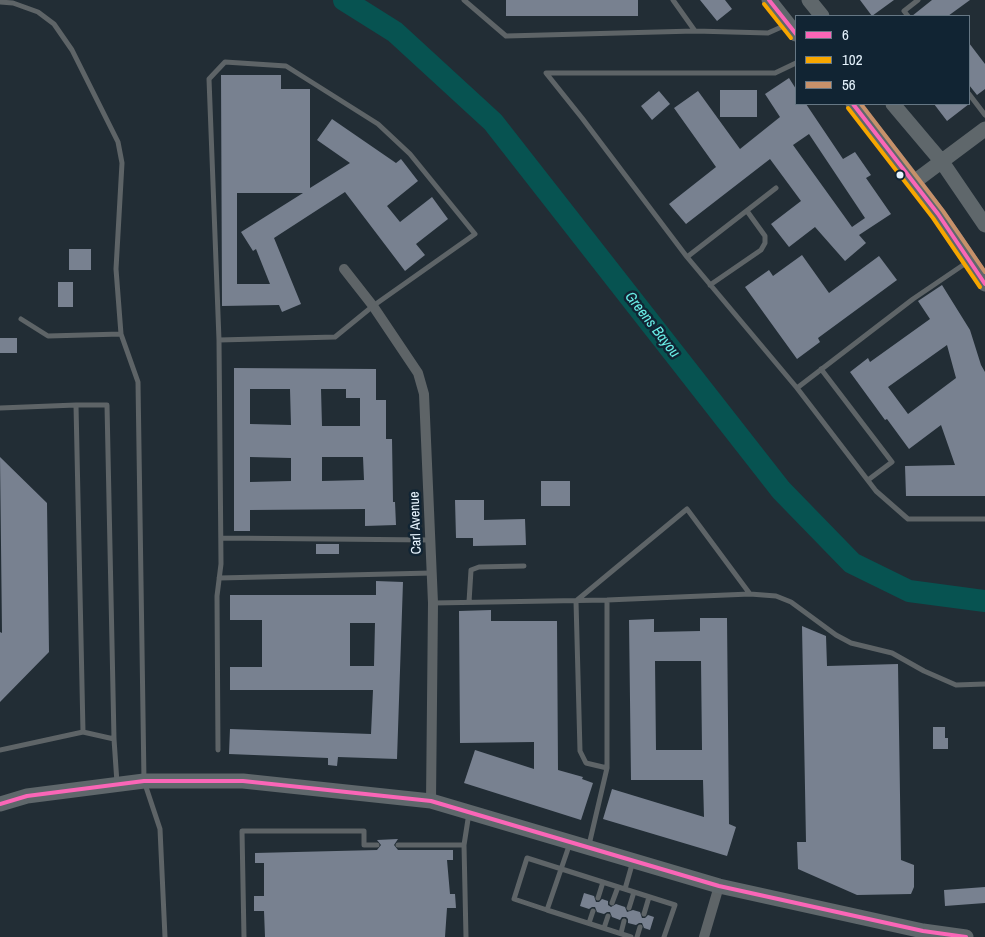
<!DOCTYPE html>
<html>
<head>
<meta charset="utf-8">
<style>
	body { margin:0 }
	#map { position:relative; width:985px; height:937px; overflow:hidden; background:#222d35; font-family:"Archivo Narrow",sans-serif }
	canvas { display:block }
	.legend { position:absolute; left:795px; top:15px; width:175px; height:90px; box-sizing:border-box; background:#112433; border:1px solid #667784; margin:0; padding:6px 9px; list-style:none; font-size:15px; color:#e6f3fd }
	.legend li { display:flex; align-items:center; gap:10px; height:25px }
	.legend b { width:25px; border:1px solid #667784 }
</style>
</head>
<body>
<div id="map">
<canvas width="985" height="937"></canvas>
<ul class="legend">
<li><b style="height:6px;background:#fa66b7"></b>6</li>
<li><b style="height:6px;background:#f7a600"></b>102</li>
<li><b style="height:6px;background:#c7916a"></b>56</li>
</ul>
</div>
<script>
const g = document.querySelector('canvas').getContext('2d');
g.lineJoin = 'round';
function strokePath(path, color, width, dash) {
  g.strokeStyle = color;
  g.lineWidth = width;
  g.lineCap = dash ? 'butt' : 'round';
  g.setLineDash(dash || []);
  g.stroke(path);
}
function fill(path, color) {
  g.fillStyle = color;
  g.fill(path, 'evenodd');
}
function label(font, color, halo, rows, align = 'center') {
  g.font = font + ' "Archivo Narrow",sans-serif';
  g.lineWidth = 5;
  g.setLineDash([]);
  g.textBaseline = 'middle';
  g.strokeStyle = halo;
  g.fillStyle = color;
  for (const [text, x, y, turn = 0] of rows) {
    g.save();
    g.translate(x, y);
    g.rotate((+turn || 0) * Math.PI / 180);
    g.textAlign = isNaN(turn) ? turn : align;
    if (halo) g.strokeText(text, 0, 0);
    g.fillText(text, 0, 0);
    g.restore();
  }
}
const river = new Path2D(`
	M344,0L395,32L493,122L781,490L852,563L909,591L985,601`);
const building = new Path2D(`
	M506,0H638V16H506Z
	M700,0H725L732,9L717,21Z
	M860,0H894L872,16Z
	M932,0H970L948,16H912Z
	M969,43L985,64V89L977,95L969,85Z
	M221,75H281V89H310V188L350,163L317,140L332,119L396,163L401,159L418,181L387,206L400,222L432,197L448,219L416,244L425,255L405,271L345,192L274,238L301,304L282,312L279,305L222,306ZM237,193H303L241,232L253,251L256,249L270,284H237Z
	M789,78L796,89V104H806L843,159L855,152L871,175L866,178L891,214L859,235L866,243L845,261L815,227L789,247L771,224L801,201L770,159L686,224L669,204L716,167L674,108L698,91L740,149L780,117L765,94ZM809,134L865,218L852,227L793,145Z
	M720,90H757V117H720Z
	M659,91L670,104L652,120L641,106Z
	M934,104H969L947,121Z
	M69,249H91V270H69Z
	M802,255L829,293L879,256L897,280L818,338L820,342L797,359L745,287L769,270L773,276Z
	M58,282H73V307H58Z
	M942,285L970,330L981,365L985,372V496H906L905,466L955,465L941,425L909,449L887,419L885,420L850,372L868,358L870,362L930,319L918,301ZM947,345L956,378L908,414L888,387Z
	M0,338H17V353H0Z
	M234,368L376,369V400H386V439H392L393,502H395L396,525L365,526V509L250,510V531H234ZM250,389H290L291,425L250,424ZM321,389H346V398H360V426H322ZM250,457L291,458V481L250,482ZM322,457H363L364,480L322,481Z
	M0,457L47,503L49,652L0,702V632L2,633Z
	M541,481H570V506H541Z
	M455,500H484V520L525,519L526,545L473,546V538H456Z
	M316,544H339V554H316Z
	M376,581L403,582L397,759L338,757L337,766L328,765V758L229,754L230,729L371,734L373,690H230V667H262V620H230V595H376ZM350,623H375L374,666H350Z
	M491,610V621H557L558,770L583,777L582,779L593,783L581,820L464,783L475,750L534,769V742L460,743L459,611Z
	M700,618H727L729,824L736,827L727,856L603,819L612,789L704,817L703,780H631L629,620L654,619V632L700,631ZM655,661H701L702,750H656Z
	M802,626L826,636L827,666L898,664L901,860L914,865V887L911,894L857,895L798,869L797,842H806Z
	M933,727H945V738H948V749H933Z
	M398,839L394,845L398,850H453V860H447L450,894H455L456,908H447L445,937H265L264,911H254V896H264V863H255V853L377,850L381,845L377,840Z
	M985,887V903L945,906L944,890Z
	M584,893L594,896L596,902H599L602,899L608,901V905L611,907L616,904L625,907L627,912L633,910L640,912L642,918H645L648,915L654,917L650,930L644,928L642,923H639L636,925L628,923V919L626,917H622L620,920L612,917L610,912H607L604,914L597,912L595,907H592L589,909L580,906Z`);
const lane = new Path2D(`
	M464,0L506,36L695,31L768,33L786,25
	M673,0L695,31
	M0,2L13,3L38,12L54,24L72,50L118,142L122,163L116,269L121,334L138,382L144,781L160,829L165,937
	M908,16L904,11L918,0
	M796,63L775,73H546L582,118L687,257L797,388L876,491L908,519H985
	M969,94L985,115
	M687,257L776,188
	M710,285L761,250L765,243V236L747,211
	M21,319L48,336L121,334
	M821,369L892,462L868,480
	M797,388L913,299L969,261
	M0,408L76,405
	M221,538L430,540
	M219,578L432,573
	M607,600V768L586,763L580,751L576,601L687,509L750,594L776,596L791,602L836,635L851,643L892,653L924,671L956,685L985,684
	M469,602L471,570L479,567L524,566
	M433,603L607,600L750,594
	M83,732L114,739
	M0,750L83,732L76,405H107L114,739L117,783
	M218,750L217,596L221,564L219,340L209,79L225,62L286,66L378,124L410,154L475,234L373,306L335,337L219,340
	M570,843L547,910L631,937
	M398,845H464
	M589,845L607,768
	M625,889L633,861
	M598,898L603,882
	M612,903L618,887
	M629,908L634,892
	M547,910L514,899L527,858L675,905L664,937
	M644,914L649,897
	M589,923L593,911
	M604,928L608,916
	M621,933L624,921
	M244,937L242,831H364V845H377
	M466,937L464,845L469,813
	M637,937L640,927`);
const street = new Path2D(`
	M344,269L373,306L418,373L424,394L433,603L431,801
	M704,937L719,886`);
const secondary = new Path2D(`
	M769,0L796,34
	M809,0L822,16
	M853,104C899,162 946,220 985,284
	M893,104L942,162L985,225
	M914,182L985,129
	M0,804L27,796L144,781H243L431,801L719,886L923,931L966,937`);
const bus1 = new Path2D(`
	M769,0L796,34
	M853,104L938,214L985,284
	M0,804L27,796L144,781H243L431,801L719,886L923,931L966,937`);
const bus2 = new Path2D(`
	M764,4L791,38
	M848,108L933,218L980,287`);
const bus3 = new Path2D(`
	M861,104L943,211L985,272`);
const markers = [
	[900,175,4.5,"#e6f3fd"]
];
const streetNames = [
	["Carl Avenue",416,523,-92]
];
const waterNames = [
	["Greens Bayou",652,325,52]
];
strokePath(river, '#075351', 22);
fill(building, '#788190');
strokePath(lane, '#5e6467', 5);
strokePath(street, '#5e6467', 10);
strokePath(secondary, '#5f676b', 15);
strokePath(bus1, '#fa66b7', 4);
strokePath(bus2, '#f7a600', 4);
strokePath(bus3, '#c7916a', 4);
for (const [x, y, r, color] of markers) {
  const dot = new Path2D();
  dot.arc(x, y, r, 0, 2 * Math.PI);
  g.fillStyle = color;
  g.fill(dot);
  strokePath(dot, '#112433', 2);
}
label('14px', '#e6f3fd', '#112433', streetNames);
label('italic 15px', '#69eee7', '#112433', waterNames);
</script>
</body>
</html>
